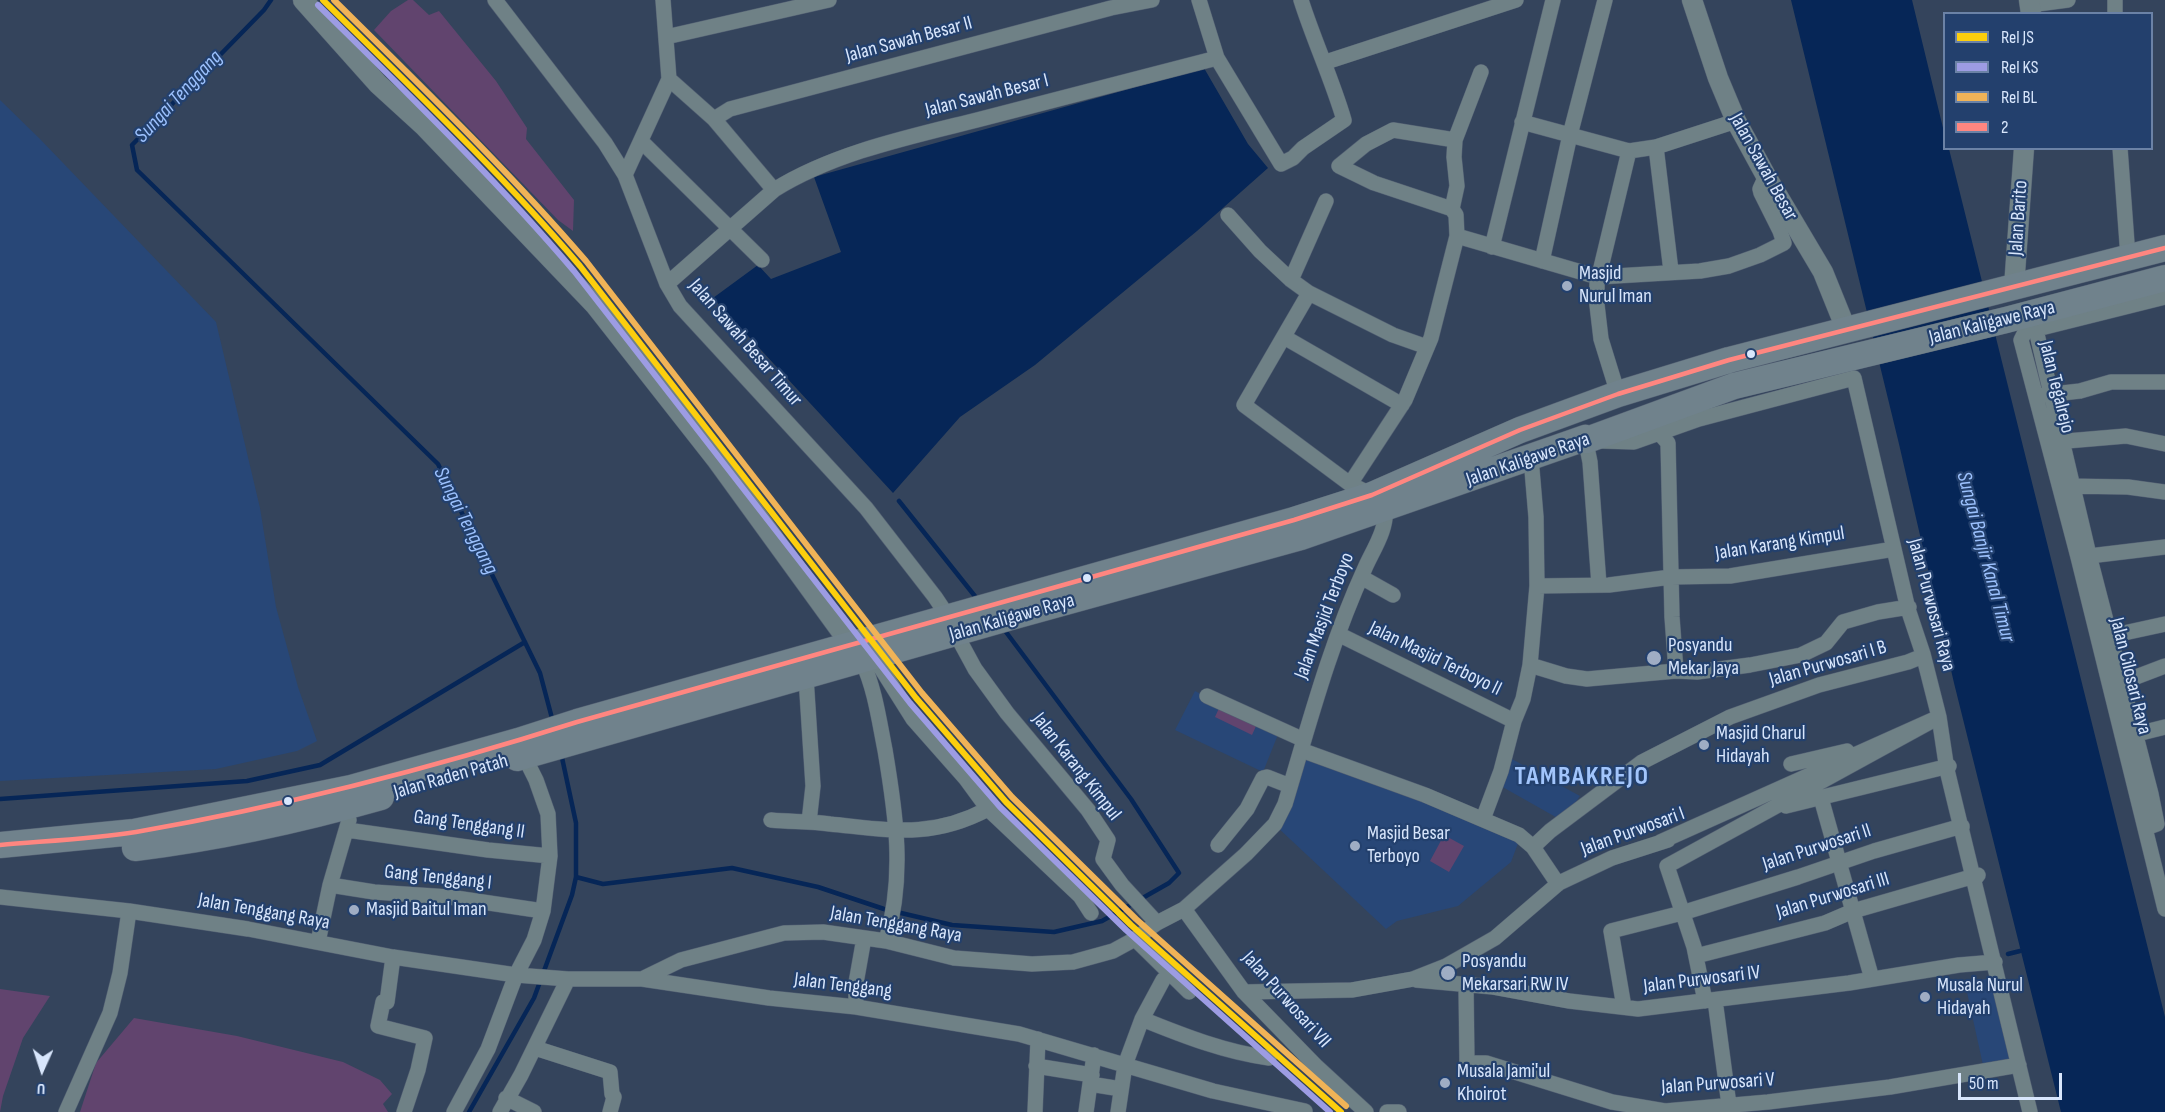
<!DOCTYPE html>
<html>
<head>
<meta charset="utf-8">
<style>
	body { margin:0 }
	#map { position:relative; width:2165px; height:1112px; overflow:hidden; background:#34445c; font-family:"Sofia Sans Condensed",sans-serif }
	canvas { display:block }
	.legend { position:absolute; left:1943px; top:12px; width:210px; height:138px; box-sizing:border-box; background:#23406d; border:2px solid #6b82a6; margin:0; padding:8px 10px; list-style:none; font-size:18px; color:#d8e6fc }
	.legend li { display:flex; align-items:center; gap:12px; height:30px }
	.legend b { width:30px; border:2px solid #6b82a6 }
	.north { position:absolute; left:12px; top:1040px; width:60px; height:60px; -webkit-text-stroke:4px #23406d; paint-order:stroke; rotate:183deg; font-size:16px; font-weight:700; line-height:24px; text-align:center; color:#d8e6fc }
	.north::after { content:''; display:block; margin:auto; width:21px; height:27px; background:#d8e6fc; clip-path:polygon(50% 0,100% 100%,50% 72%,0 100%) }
	.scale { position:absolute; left:1958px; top:1073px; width:104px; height:27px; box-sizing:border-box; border:3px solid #d8e6fc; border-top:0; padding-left:8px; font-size:18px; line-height:21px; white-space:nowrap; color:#d8e6fc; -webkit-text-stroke:4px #23406d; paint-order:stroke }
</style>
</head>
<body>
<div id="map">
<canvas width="2165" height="1112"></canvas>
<ul class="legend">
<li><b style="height:8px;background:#fcce0d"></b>Rel JS</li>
<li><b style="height:8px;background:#9d9ce3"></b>Rel KS</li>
<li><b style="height:8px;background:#f0b357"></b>Rel BL</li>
<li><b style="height:8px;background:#ff8680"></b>2</li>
</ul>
<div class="north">U</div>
<div class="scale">50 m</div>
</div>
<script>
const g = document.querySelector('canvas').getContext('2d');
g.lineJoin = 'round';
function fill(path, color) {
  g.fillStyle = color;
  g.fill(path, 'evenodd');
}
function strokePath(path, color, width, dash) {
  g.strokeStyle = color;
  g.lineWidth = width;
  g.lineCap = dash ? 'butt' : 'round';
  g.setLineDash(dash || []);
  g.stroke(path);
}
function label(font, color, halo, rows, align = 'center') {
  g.font = font + ' "Sofia Sans Condensed",sans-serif';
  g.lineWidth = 4.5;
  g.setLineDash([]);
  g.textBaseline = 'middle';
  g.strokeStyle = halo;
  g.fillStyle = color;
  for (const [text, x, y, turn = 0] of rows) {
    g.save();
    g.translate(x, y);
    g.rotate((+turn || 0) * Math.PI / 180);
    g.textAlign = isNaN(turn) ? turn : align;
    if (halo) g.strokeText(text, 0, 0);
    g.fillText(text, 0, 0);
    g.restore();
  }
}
const built = new Path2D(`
	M0,100L39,138L216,322L260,508L276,607L298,687L317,741L297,751L216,769L0,781Z
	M1195,691L1279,732L1263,772L1175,730Z
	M1303,752L1520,838L1511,862L1458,906L1397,921L1386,929L1275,825Z
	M1510,758L1580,796L1565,817L1561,820L1499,785Z
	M2000,976L2019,1058L1983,1065L1965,983Z`);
const green = new Path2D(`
	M408,0H413L429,15L439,11L496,81L527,128L526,139L574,200L573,231L558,220L374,30L391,11Z
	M1220,706L1257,724L1252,735L1215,717Z
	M1444,835L1464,846L1449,872L1430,861Z
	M0,989L50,996L23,1038L3,1096L0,1112Z
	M134,1018L237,1036L343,1062L380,1080L392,1094L383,1104L388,1112H80L96,1063Z`);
const water = new Path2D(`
	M1791,0H1912L1944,132V148L1949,149L2165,1017V1112H2061L1954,683L1899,444Z
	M1204,68L1248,144L1268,168L1197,231L1035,365L960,417L893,493L713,298L758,265L771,279L841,252L814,177Z`);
const stream = new Path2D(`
	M271,0L264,10L132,145L137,170L438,464L540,673L553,722
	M899,501L978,600
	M0,799L247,781L320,765L525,642
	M576,877L603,884L732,868L818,887L884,909L952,925L1054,932L1102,921L1169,883L1179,873L1131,799L1003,628
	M2008,954L2020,951
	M469,1112L534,998L572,895L576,877V823L561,753`);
const minor = new Path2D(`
	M495,0L605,143L625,175L667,284L680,306L866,508L935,597L953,624L956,634L975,669L1007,713L1088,810L1108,840L1103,859L1122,885L1157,923
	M1199,0L1217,58L1281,164L1293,158L1303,148L1344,120C1332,79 1314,41 1301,0
	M2030,5L2068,0
	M2115,14V0
	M666,37L829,0
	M1326,62L1516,0
	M669,79L714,119L774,190
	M714,119L730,109L1111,8L1152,0
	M1522,122L1629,151L1656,147L1736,121
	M641,141L762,260
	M1656,147L1671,271
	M2120,148L2128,257
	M625,175L669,79L663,0
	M1452,209L1457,186L1454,157L1455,140L1481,72
	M1228,215L1260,251L1291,280L1309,293L1393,335L1427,347
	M1457,236L1598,277L1700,271L1729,266L1760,255L1784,243L1780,231L1761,193L1760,189L1766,176
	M1492,247L1553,0
	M1542,261L1570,135L1605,0
	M1291,280L1326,201
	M667,284L774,190C833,153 909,137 977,120C1057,99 1137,79 1217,58
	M1309,293L1244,405L1350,484
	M2165,297L2025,332L2021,340L2078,557L2165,909
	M2036,330L2089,555L2151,794L2157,824L2146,828
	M1284,337L1402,405
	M1618,394L1601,339L1597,305V284L1629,151
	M2044,395L2080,391L2111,382H2165
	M1660,434L1668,443L1672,617L1676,671
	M1585,438L1590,462L1599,585
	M1602,441L1634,442L1699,419L1854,378L1908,609L1923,654L1939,717L1947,770L2030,1112
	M2055,442L2126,436L2165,444
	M2066,486L2128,487L2165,492
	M2081,557L2165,547
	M1361,577L1393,595
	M1537,586L1609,585L1671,577L1730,576L1894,549
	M1338,634L1514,721
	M2101,638L2165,624
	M874,657L913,719L966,779L988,809L1080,896L1091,913
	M862,661C875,689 879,720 885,750C896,815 905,876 886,941
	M1530,665L1566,676L1587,679L1676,671L1697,672L1750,665L1801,655L1826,643L1843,622L1878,612L1909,607L1908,609
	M806,677L813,786L809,822
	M2115,685L2165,666
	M1207,696L1304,740
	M2129,736L2165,727
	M1301,750L1425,795L1519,835L1533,847L1558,884
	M1791,764L1847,751
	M1821,798L1872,979
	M1786,806L1949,766L1947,770
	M1483,819L1501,771L1514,721L1523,699L1530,665L1537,586L1536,517L1531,458
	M771,820C790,822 810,821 830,824C891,830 931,839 988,809
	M347,830L488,850L550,856
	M1660,842L1939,717L1667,866L1694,947L1705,1001
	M1218,845L1247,809L1263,778L1267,777L1290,786
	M1533,847L1550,831L1642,762L1730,717L1819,685L1908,662L1923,656
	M330,885L374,892L449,897L543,911
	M0,897L129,911L248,929L393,957L516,975L568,979H642L681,960L784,933L823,932L886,941L954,958L1032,964L1073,962L1113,951L1135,939L1157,923L1184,909L1246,854L1275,824L1285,804C1309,724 1330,644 1365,568C1373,550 1388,528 1385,508L1372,495L1350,484L1405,400L1431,338L1457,236L1456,215L1452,209L1374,183L1339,166L1366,144L1393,130L1455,140
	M1184,909L1244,992L1316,1066L1366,1112
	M1135,939L1189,992
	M318,942L330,885L349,820
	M1696,956L1825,923L1853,911L1978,875L1975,879
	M393,957L387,1002H383L378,1026L425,1038L418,1070L404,1112
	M642,979L769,998L856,1007L1019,1034L1213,1091L1305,1111
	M1416,980L1493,987L1569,1001L1638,1009L1849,983L1959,965L1995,962
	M1466,985L1467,1063H1486L1612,1102L1665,1111L1768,1102L1890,1087L2019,1065
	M1244,992L1352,990L1413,979L1446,966L1495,938L1559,883L1612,858L1668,840
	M1715,1000L1729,1105
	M856,1007V983L864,938
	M1624,1007L1611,931L1682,913L1798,877L1874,851L1962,826V828
	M1142,1019C1184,1036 1225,1052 1269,1058
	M535,1048L610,1072L612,1094L614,1097L610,1112
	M1036,1066L1092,1075
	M1090,1084L1121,1089
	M506,1098L534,1112
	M66,1112L110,1013L120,973L129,911
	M454,1112L488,1049L516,975L534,940L543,911L550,856L548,814L536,780L524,756
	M500,1112L521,1075L568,979
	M1035,1112L1038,1039
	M1086,1112L1094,1055
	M1118,1112L1125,1065L1142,1019L1163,980
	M1387,1112H1399`);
const tertiary = new Path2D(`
	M303,0L378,84L424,126L595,305L716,459L851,645
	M1692,0L1718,78L1736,121L1766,176L1823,272L1846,329
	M2029,0L2031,14
	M2014,287L2024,148`);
const trunk = new Path2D(`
	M517,758L1011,617L1301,537L1585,438L1587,440L1734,386L2006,320L2165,278
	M0,845L134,832L351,788L518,741L577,722L1294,520L1372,495L1520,430L1618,394L1729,360L2165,248
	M135,848C218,838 300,820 381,797`);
const bus1 = new Path2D(`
	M0,845C45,841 91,839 136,832C285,806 433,768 577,722L1294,520L1372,495L1520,430L1618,394L1729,360L2165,248`);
const rail1 = new Path2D(`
	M323,0C411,87 500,172 580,266L916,698L1006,802L1131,925L1341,1112`);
const rail2 = new Path2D(`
	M318,5C406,92 494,177 574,271L910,703L1000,807L1126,930L1330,1112`);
const rail3 = new Path2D(`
	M334,0C420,85 507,169 586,261L922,693L1012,797L1136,919L1346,1106`);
const markers = [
	[1567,286,6,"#9fadc4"],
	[1751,354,5,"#d8e6fc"],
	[1087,578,5,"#d8e6fc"],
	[1654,658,8,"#9fadc4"],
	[1704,745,6,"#9fadc4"],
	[288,801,5,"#d8e6fc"],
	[1355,846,6,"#9fadc4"],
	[354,910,6,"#9fadc4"],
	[1448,973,8,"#9fadc4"],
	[1925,997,6,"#9fadc4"],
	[1445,1083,6,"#9fadc4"]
];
const streetNames = [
	["Jalan Sawah Besar II",909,40,-15],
	["Jalan Sawah Besar I",987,96,-14],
	["Jalan Sawah Besar",1763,167,61],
	["Jalan Barito",2019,218,-86],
	["Jalan Kaligawe Raya",1992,323,-14],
	["Jalan Sawah Besar Timur",745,343,49],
	["Jalan Tegalrejo",2056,387,76],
	["Jalan Kaligawe Raya",1528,460,-19],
	["Jalan Karang Kimpul",1780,544,-9],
	["Jalan Purwosari Raya",1931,605,75],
	["Jalan Masjid Terboyo",1325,616,-69],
	["Jalan Kaligawe Raya",1012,618,-16],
	["Jalan Masjid Terboyo II",1435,659,26],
	["Jalan Purwosari I B",1828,664,-16],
	["Jalan Cilosari Raya",2130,676,76],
	["Jalan Karang Kimpul",1076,767,52],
	["Jalan Raden Patah",451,777,-16],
	["Gang Tenggang II",469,825,8],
	["Jalan Purwosari I",1633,832,-20],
	["Jalan Purwosari II",1817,848,-18],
	["Gang Tenggang I",438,878,6],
	["Jalan Purwosari III",1833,896,-17],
	["Jalan Tenggang Raya",264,912,10],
	["Jalan Tenggang Raya",896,925,10],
	["Jalan Purwosari IV",1702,980,-7],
	["Jalan Tenggang",843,986,7],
	["Jalan Purwosari VII",1286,1000,48],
	["Jalan Purwosari V",1718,1084,-4]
];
const poiNames = [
	["Masjid",1579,274],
	["Nurul Iman",1579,297],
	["Posyandu",1668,646],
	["Mekar Jaya",1668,669],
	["Masjid Charul",1716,734],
	["Hidayah",1716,757],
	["Masjid Besar",1367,834],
	["Terboyo",1367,857],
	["Masjid Baitul Iman",366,910],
	["Posyandu",1462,962],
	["Mekarsari RW IV",1462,985],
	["Musala Nurul",1937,986],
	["Hidayah",1937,1009],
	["Musala Jami'ul",1457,1072],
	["Khoirot",1457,1095]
];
const waterNames = [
	["Sungai Tenggang",179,97,-47],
	["Sungai Tenggang",465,521,63],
	["Sungai Banjir Kanal Timur",1985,557,75]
];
const districtNames = [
	["TAMBAKREJO",1582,777]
];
fill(built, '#284777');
fill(green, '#61446e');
fill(water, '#062657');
strokePath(stream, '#062657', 4.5);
strokePath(minor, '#525f72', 16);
strokePath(tertiary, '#525f72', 21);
strokePath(trunk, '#525f72', 27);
strokePath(minor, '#6f8186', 15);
strokePath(tertiary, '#6f8186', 20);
strokePath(trunk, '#70828c', 26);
strokePath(bus1, '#ff8680', 4.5);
strokePath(rail1, '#fcce0d', 6);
strokePath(rail2, '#9d9ce3', 6);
strokePath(rail3, '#f0b357', 6);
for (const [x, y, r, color] of markers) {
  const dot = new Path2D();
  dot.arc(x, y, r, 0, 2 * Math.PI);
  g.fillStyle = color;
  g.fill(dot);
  strokePath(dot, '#23406d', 2);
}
label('20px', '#d8e6fc', '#23406d', streetNames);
label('20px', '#d8e6fc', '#23406d', poiNames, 'left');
label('italic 21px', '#9cc1fd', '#23406d', waterNames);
g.letterSpacing = '1.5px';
label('bold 26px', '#a2c5fb', '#23406d', districtNames);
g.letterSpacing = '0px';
</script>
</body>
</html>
